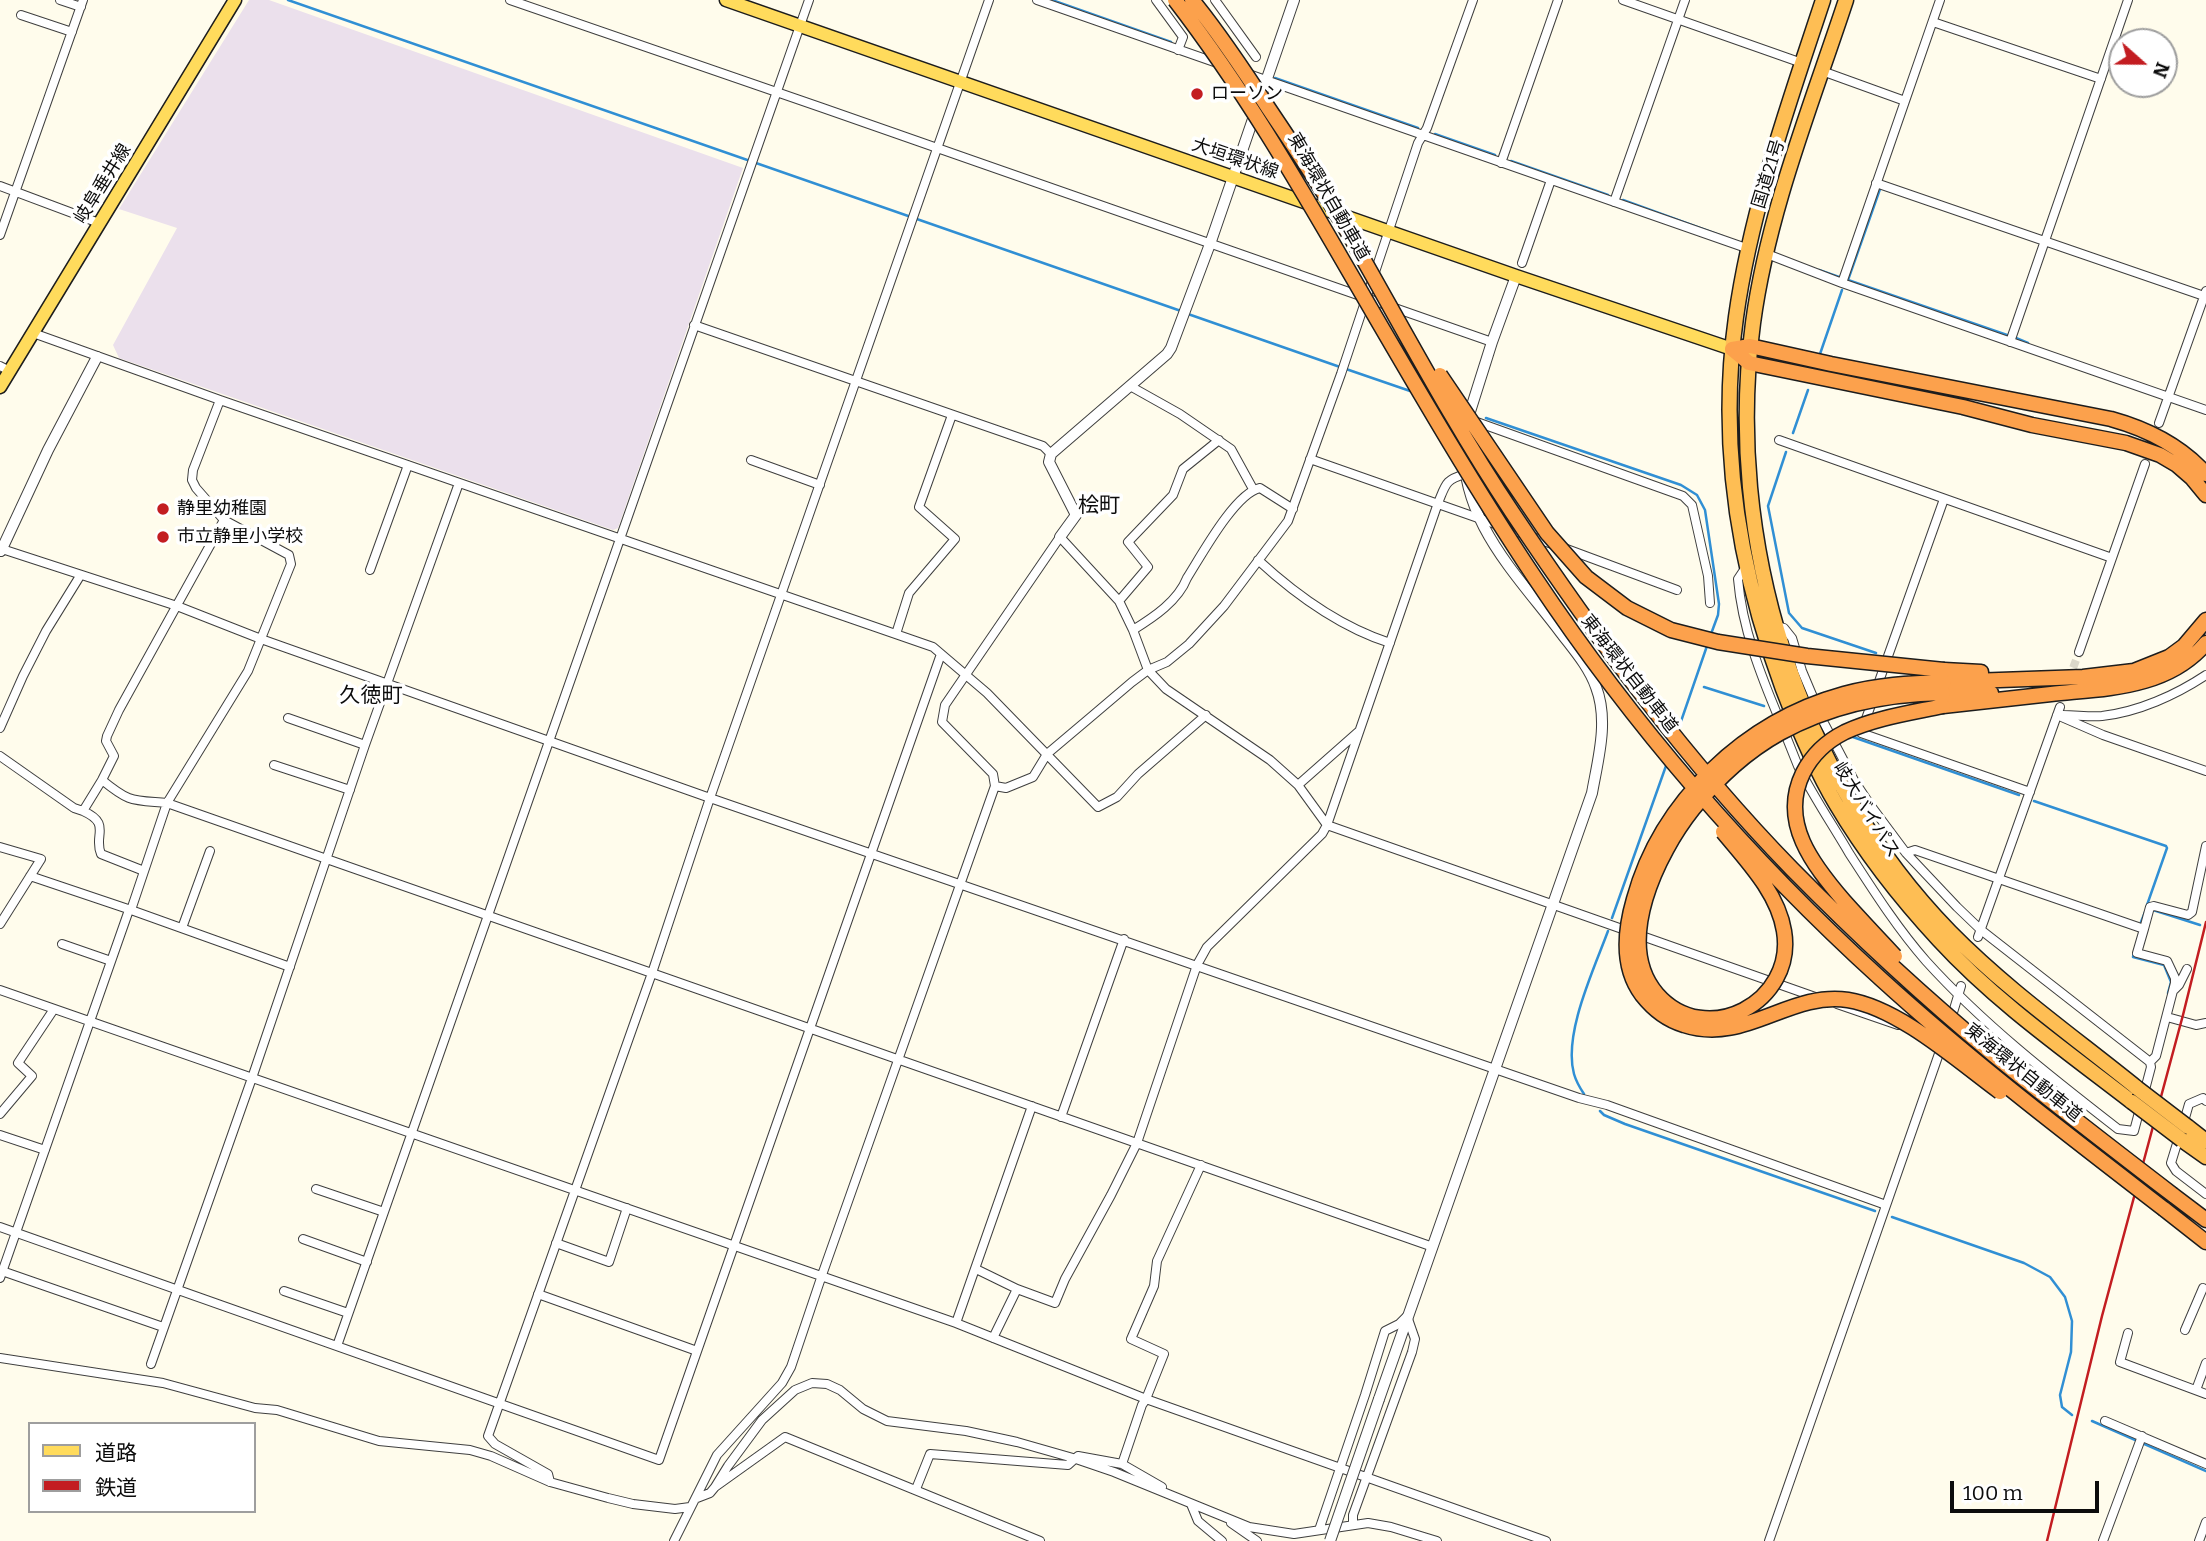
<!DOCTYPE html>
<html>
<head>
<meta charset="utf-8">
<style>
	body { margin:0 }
	#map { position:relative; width:2206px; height:1541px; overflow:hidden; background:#fffcec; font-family:Bitter,"Noto Sans JP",serif }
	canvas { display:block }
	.legend { position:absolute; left:28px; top:1422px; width:228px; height:91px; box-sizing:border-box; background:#fff; border:2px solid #9e9e9e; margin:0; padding:9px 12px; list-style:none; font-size:21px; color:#0c0c0c }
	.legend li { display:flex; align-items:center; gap:14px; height:35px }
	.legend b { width:35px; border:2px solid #9e9e9e }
	.north { position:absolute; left:2108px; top:28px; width:70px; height:70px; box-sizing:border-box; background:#fff; border:2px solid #9e9e9e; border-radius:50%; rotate:111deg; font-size:19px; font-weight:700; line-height:28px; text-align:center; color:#0c0c0c }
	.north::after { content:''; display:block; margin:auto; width:24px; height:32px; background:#c31d21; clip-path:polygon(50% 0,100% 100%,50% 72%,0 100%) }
	.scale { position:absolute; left:1950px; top:1481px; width:149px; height:32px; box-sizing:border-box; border:4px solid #0c0c0c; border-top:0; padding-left:9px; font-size:21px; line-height:24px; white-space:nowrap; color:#0c0c0c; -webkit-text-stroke:5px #fff; paint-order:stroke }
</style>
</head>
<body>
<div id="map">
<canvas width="2206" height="1541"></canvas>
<ul class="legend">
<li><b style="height:9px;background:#ffdb5c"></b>道路</li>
<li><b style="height:9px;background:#c31d21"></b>鉄道</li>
</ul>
<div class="north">N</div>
<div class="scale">100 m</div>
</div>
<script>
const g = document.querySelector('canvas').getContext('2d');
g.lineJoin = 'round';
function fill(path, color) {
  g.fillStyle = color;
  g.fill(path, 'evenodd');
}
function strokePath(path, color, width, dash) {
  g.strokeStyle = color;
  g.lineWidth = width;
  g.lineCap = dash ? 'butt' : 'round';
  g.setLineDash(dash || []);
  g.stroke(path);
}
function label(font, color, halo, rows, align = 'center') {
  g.font = font + ' Bitter,"Noto Sans JP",serif';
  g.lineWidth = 7;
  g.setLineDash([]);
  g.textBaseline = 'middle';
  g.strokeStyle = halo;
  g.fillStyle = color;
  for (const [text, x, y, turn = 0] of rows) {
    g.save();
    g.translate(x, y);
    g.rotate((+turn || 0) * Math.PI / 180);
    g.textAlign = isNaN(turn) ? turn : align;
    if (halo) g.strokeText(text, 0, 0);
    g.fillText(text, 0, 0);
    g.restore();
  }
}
const industrial = new Path2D(`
	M249,0H269L743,168L618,528L613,530L119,358L113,345L177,228L119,209Z`);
const stream = new Path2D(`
	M288,0L1181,311
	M1052,0L1171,42
	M1275,78L1418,128
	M1435,134L1495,155
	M1511,161L1608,195
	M1880,189L1848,280L2007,335
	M1623,200L1722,236
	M1819,270L1839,277
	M1188,314L1340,367
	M2016,338L2028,343
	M1820,354L1842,290
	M1346,369L1413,392
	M1486,418L1681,485L1697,495L1705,510L1719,604L1718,615L1711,634
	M1793,433L1808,390
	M1786,452L1768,506L1789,613L1802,628L1876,653
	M1704,687L1764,706
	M1678,730L1708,643
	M1850,736L2019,795
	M2034,801L2166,846L2167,848L2147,905
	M2153,910L2200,925
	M1612,918L1667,763
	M2141,922L2145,912
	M2134,952L2133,957L2164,965L2171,982L2168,993
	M1584,1094C1580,1088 1576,1081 1574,1074C1563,1034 1594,969 1608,931
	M1600,1111L1604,1115L1625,1124L1875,1211
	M1892,1217L2024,1263L2050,1277L2065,1297L2072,1321L2071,1352L2060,1395L2062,1407L2072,1415
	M2092,1421L2206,1471`);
const minorTunnel = new Path2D(`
	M2145,464L2159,423
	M2069,679L2079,652`);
const minor = new Path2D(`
	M60,0L81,7
	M510,0C838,112 1164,228 1492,342
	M1037,0L1749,249
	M1156,0L1183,37L1178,50
	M1215,0L1256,57
	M1623,0L1802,63
	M21,15L72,32
	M1933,22L2101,79
	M1822,71L1905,101
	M1501,163L1558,0
	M1876,183L2204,296
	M0,186L99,223
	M1614,202L1685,0
	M0,235L83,0
	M1767,254L1842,283L2206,410
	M1522,263L1551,180
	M1842,283L1940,0
	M694,325L1043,446L1051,454
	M33,333L220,400L933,647L987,693L1098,807L1117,797L1138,774L1206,715
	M2010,342L2128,0
	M0,366L10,371
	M1130,386L1180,414L1231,449L1253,489
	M1474,421L1683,496L1692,505L1708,576L1710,603
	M2159,423L2206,291
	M1779,440L2112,558
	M1310,459L1552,544
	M751,460L820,485
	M1564,548L1677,590
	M2,549L177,606L261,639L710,798L1579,1098L1607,1105L1886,1205
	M1258,560C1296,595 1340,627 1390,643
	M1746,567L1738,579C1742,628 1761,676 1780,721C1786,736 1792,751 1798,766C1813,796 1832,824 1849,853C1873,890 1897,928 1926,961C1983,1024 2051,1077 2118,1129L2134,1131L2151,1067L2150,1062L1981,930L1957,907L1906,853L1871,806L1855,782L1824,723L1802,671L1792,638L1784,628L1776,626
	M370,570L408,465
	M1119,601L1148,567L1128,542L1173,495L1183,469L1219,440
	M1133,630C1154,617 1178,601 1187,578C1201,556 1235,493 1260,488L1293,509
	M896,634L909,593L955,539L919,507L952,415
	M2079,652L2145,464
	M1877,687L1944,499
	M1873,699L1861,733L2030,792
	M2057,715L2103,735L2206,771
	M2063,715C2076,715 2090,717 2102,716C2138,712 2176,695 2206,675
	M288,718L365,745
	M0,728L23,676L46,631L80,576
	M0,756L74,808L83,811L102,780L114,756L106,741L107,736L119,710L224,520
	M274,765L350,790
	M102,780C130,803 132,800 167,803L1433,1247
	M1298,785L1358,732
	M995,786L1006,788L1033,777L1047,754L1092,716L1132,682L1148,670L1167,662L1189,644L1224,606L1288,521L1341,374L1418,143L1427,128L1473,0
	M83,811C112,824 93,835 101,854L144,871
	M0,847L41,859L0,924
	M1906,853L1915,850L2144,929L2150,907L2154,906L2188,915L2192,912L2206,846
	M30,876L131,910L290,967
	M131,910L167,803L248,671L291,564L289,555L224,520L196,488L192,480L193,470L220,400
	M182,928L210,851
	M2144,929L2137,953L2167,961L2175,978V983L2156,1056L2150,1062
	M1978,937L2060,707
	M62,944L111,961
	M0,990L956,1323L1146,1399L1546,1541
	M2174,990L2179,985L2187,969
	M1837,1004L1898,1025
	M2167,1017L2196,1025L2206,1023
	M1951,1019L1961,986
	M2013,1065L2037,1073L2049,1075
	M0,1114L32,1076L18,1063L54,1009
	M1061,1117L1124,939
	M2183,1125L2189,1104L2203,1098L2206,1101
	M0,1135L45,1150
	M2179,1137L2171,1163L2176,1171L2206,1194
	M316,1189L384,1212
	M0,1227L659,1460L941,654
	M303,1239L367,1262
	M556,1243L609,1262L627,1208
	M976,1269L1017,1289L993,1338
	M2,1271L163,1327
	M0,1278L129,910
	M1017,1289L1055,1303L1065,1279L1111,1195L1137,1143L1197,965L1207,947L1322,834L1327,825L1438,503C1446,484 1445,480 1465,474
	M284,1291L348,1313
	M538,1294L697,1351
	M956,1323L1032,1106
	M2185,1330L2203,1288
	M2128,1333L2120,1362L2206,1394
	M337,1346L809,0
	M0,1358L163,1383L255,1408L277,1410L379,1441L470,1450L491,1456L550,1482L608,1498L633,1504L675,1509L690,1507
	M151,1364L252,1078L365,745L459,483
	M2196,1390L2206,1363
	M2105,1421L2206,1464
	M1122,1464L1142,1405L1146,1399L1164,1354L1131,1339L1154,1286L1157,1261L1201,1165
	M550,1482L548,1474L495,1444L488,1436L652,973L710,798L989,0
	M715,1487L728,1466L762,1420L795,1390L812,1383L827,1384L840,1390L863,1409L887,1421L966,1431L1017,1442L1073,1458L1114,1472L1249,1527L1294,1534L1368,1523L1391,1527L1437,1541
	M916,1489L930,1454L1068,1465L1078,1456L1122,1464L1162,1487
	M697,1498L710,1493L715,1487L785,1437L1040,1541
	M1191,1504L1198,1521L1222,1541
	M1231,1523L1257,1541
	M1353,1524V1515L1412,1352L1415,1339L1408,1319
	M1319,1530L1365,1395L1385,1331L1399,1324L1407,1316
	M674,1541L717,1455L782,1383L791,1367L822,1275L995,786L993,774L942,722L945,705L1060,537L1119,601L1133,630L1148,670L1166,689L1270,760L1298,785L1327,825L1818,998
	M1769,1541L1942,1045
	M2103,1541L2142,1436
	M2199,1541L2206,1522`);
const tertiary = new Path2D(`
	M1468,418L1492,342L1516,276
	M1060,537L1076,515L1049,462L1051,454L1167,354L1171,348L1210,244L1294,0
	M1,551L48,450L97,357
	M1379,1399L1592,793C1598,759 1609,721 1596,687C1589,667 1574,650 1561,633C1515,572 1458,519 1464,436`);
const primary = new Path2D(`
	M726,0L1516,276L1732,349
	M0,387L235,0`);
const trunk = new Path2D(`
	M1823,0C1789,103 1751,209 1736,317C1718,445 1738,568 1783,689C1798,728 1814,767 1836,804C1865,853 1900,898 1939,940C1996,1002 2066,1051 2132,1102
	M1846,0C1811,106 1768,212 1753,323C1724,540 1797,775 1950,932C2007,990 2074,1037 2137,1088
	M2188,1127L2206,1141
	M2182,1140L2206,1157`);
const motorway = new Path2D(`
	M2206,474C2181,446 2147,429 2111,419L1831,364L1750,346L1732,349L1749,363L1963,407L2032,425L2126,443L2160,455L2177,465L2192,478L2206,495
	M1944,670L1981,672
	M1944,682L2083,677L2134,671L2169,657L2184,646L2206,620
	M1943,693H1991
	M1943,706C1979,702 2015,698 2051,694C2106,688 2167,689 2206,643
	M2173,1195L2206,1220
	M2164,1209L2206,1242`);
const rail = new Path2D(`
	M2047,1541L2102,1316L2183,1015L2206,922`);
const tertiaryBridge = new Path2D(`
	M1330,1541L1379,1399`);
const trunkBridge = new Path2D(`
	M2137,1088L2188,1127
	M2132,1102L2182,1140`);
const motorwayBridge = new Path2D(`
	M1175,0C1242,87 1295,178 1350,273C1410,376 1469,479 1535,578C1633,725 1750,860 1881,979C1971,1061 2068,1135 2164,1209
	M1192,0C1220,34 1245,72 1269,109C1298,152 1327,196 1353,241C1405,332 1454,425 1512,512C1596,638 1686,760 1792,869C1856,934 1924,997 1994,1055C2053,1103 2113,1149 2173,1195
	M1440,375L1547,533L1586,577L1627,608L1671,630L1718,642L1807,656L1944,670
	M1944,682C1910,683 1877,685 1844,694C1746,721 1661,800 1634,899C1625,930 1621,967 1642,995C1653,1009 1667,1020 1684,1025C1745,1045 1789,991 1848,1000C1899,1008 1959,1062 2000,1092
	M1723,832C1747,861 1778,893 1784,931C1796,1002 1706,1050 1657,994C1613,943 1658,853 1693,809C1717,779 1746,752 1780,733C1831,705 1886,694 1943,693
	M1895,956C1878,938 1861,920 1844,901C1813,865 1779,822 1803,773C1812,755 1827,741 1845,732C1875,718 1910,713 1943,706`);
const markers = [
	[1197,94,7,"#c31d21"],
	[163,509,7,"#c31d21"],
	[163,537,7,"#c31d21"]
];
const poiNames = [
	["ローソン",1211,94],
	["静里幼稚園",177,509],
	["市立静里小学校",177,537]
];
const streetNames = [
	["大垣環状線",1235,159,19],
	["国道21号",1769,174,-73],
	["岐阜垂井線",103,184,-58],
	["東海環状自動車道",1328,197,60],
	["東海環状自動車道",1629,674,52],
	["岐大バイパス",1866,810,58],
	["東海環状自動車道",2023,1073,39]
];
const quarterNames = [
	["桧町",1099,506],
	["久徳町",371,696]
];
fill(industrial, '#ebe0ec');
strokePath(stream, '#308fd4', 2.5);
strokePath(minorTunnel, '#dbd8ca', 8, [8, 4]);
strokePath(minor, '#3f3f3f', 10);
strokePath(tertiary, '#3f3f3f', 12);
strokePath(primary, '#1d1d1d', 15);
strokePath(trunk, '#1d1d1d', 17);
strokePath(motorway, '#1d1d1d', 17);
strokePath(minor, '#fff', 8);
strokePath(tertiary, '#fff', 10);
strokePath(primary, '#ffdb5c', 12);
strokePath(trunk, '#febe54', 14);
strokePath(motorway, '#fca14c', 14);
strokePath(rail, '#c31d21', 2.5);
strokePath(tertiaryBridge, '#3f3f3f', 12, []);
strokePath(trunkBridge, '#1d1d1d', 17, []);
strokePath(motorwayBridge, '#1d1d1d', 17, []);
strokePath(tertiaryBridge, '#fff', 10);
strokePath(trunkBridge, '#febe54', 14);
strokePath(motorwayBridge, '#fca14c', 14);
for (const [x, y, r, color] of markers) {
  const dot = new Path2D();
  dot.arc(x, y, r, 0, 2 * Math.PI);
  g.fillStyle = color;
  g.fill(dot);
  strokePath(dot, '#fff', 2.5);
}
label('18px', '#0c0c0c', '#fff', poiNames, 'left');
label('18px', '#0c0c0c', '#fff', streetNames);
label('21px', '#0c0c0c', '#fff', quarterNames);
</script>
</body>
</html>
